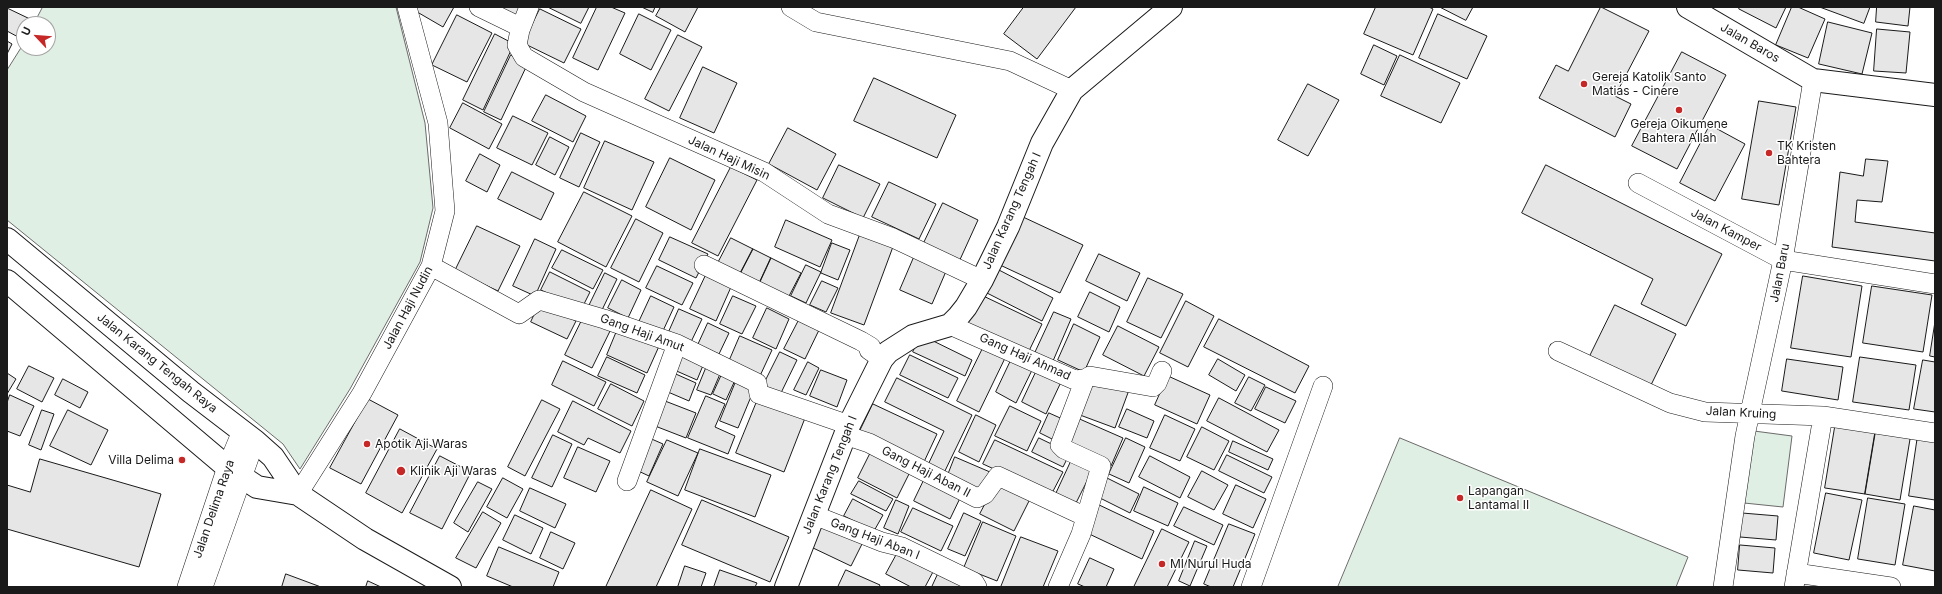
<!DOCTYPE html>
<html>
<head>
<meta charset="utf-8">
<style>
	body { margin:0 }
	#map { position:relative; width:1942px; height:594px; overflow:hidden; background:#fff; font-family:Inter,sans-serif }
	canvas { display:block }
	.frame { position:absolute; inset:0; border:8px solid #1a1a1a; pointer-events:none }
	.north { position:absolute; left:16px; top:16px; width:40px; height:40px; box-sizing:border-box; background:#fff; border:1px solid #a3a3a3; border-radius:50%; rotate:296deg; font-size:11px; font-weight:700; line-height:16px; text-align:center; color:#1a1a1a }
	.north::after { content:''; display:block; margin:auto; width:14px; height:18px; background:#c62828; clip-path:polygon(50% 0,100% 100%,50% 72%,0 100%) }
</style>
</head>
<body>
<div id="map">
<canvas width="1942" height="594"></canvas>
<div class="frame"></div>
<div class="north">U</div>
</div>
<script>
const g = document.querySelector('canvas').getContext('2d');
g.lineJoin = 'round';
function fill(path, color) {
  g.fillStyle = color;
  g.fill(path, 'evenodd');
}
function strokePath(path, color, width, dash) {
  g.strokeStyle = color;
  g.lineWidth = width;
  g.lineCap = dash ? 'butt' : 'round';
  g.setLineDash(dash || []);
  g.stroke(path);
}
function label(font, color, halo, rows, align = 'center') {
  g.font = font + ' Inter,sans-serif';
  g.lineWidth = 3;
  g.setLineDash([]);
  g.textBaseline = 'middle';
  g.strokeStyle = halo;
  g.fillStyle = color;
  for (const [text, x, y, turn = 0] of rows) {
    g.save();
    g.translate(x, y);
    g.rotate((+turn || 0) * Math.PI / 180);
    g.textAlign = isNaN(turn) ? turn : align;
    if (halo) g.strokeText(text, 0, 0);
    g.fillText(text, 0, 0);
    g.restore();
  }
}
const green = new Path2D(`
	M43,7H396L425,123L433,208L420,262L350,389L300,469L283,444L7,220V70L24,43V48H48V24H34Z
	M1754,431L1792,436L1783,507L1744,503Z
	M1400,438L1688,557L1676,587H1338Z`);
const building = new Path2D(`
	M413,7H454L443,27L412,9Z
	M497,7H523L518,20Z
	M548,7H589L581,23Z
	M597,7H611L625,13L598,70L573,58Z
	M642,7H655L653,12Z
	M661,7H698L685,32L656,16Z
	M1024,7H1076L1037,59L1004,34Z
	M1376,7H1429L1433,9L1413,55L1364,34Z
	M1440,7H1473L1466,20Z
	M1601,7L1649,31L1615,96L1631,104L1615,137L1539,98L1556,65L1568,71Z
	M1740,7H1786L1776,28L1739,9Z
	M1792,7H1798L1825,19L1808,58L1776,45Z
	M1820,7H1870L1864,23Z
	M1877,7H1910L1908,26L1876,22Z
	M7,8L30,19L27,24H24V31L20,38L7,31Z
	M540,9L581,29L564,63L523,43Z
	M639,14L671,30L651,70L620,54Z
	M1438,14L1487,36L1467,79L1419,58Z
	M457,15L492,33L467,82L432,65Z
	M1828,22L1872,33L1862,74L1819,64Z
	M1877,29L1910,32L1906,73L1874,71Z
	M495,34L514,44L483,110L463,100Z
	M678,35L702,47L669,111L645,99Z
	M7,41L12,44L7,54Z
	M1374,45L1397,56L1384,85L1361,74Z
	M1682,52L1726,75L1677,169L1632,146Z
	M511,55L528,63L501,120L484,112Z
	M1400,55L1460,83L1441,123L1381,96Z
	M703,67L737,83L714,133L680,118Z
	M874,78L956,115L937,158L854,121Z
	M1308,84L1339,100L1308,156L1278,140Z
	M546,95L586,116L573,142L532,121Z
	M1759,101L1796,107L1779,205L1742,199Z
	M463,103L502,124L489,149L450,128Z
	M513,116L548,133L532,165L497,148Z
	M1710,125L1745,144L1715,201L1680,183Z
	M788,128L836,154L817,190L769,164Z
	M581,133L600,142L579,187L560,178Z
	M550,137L569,147L555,175L536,165Z
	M605,141L654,162L632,210L584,188Z
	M480,154L500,165L487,192L466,181Z
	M670,158L715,180L691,230L646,207Z
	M1866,159L1888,161L1882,202L1857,200L1855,222L1935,233V261L1832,247L1840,172L1863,176Z
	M839,165L880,184L863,218L823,198Z
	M1546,165L1722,254L1686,326L1641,304L1653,279L1522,213Z
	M731,167L757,180L718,256L692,243Z
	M512,172L554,193L541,220L498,199Z
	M889,182L936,204L919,239L872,217Z
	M584,192L632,216L606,267L558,242Z
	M943,203L978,220L958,264L922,247Z
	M1023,217L1083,245L1060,293L1000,265Z
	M636,219L663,233L639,282L611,268Z
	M786,220L832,240L820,267L775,247Z
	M477,226L520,246L498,291L455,271Z
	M861,232L894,244L864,325L831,313Z
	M670,237L708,254L696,278L659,260Z
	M731,238L753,249L740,274L718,263Z
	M535,239L556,249L535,296L513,286Z
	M832,243L850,250L838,280L821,273Z
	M753,249L771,258L759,284L740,274Z
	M562,250L603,270L593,289L552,268Z
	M1099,254L1140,273L1127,301L1086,281Z
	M915,255L947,269L932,304L900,290Z
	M771,258L801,273L788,298L759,284Z
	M806,265L821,272L806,303L791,296Z
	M657,266L693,283L682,305L646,288Z
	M997,269L1053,298L1042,321L985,292Z
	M550,272L590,292L581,310L541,290Z
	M605,273L617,279L601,312L589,306Z
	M706,275L731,287L716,321L690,309Z
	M1803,276L1862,286L1851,357L1791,348Z
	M1148,278L1183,294L1161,338L1127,322Z
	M622,280L641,290L628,318L608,308Z
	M822,281L838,288L826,312L810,305Z
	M1872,286L1932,295L1923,352L1863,343Z
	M1090,292L1120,307L1109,332L1078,317Z
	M977,293L1042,324L1028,353L963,322Z
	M651,296L674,307L662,333L639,322Z
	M733,296L756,306L742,334L720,324Z
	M1186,301L1214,316L1188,367L1160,353Z
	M540,303L576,321L567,339L531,322Z
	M1615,305L1676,334L1651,385L1590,356Z
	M767,308L789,319L776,349L753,338Z
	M679,309L702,319L690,344L668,334Z
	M1054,312L1071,319L1053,361L1035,353Z
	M584,316L611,329L592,368L565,355Z
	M1219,319L1309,366L1295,393L1204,347Z
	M799,320L819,330L805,359L784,349Z
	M1935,322V357L1930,356Z
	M708,323L729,333L719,354L698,345Z
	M1074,324L1100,337L1084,372L1058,360Z
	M619,326L660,344L647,373L607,355Z
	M1118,326L1159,347L1144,376L1103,355Z
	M921,335L972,360L965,376L913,352Z
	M740,336L772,350L759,378L728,364Z
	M985,344L1007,354L979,412L957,401Z
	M680,352L704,363L697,380L672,369Z
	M780,352L797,360L779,397L762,388Z
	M1014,354L1035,364L1016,403L996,392Z
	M910,355L958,378L948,398L900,375Z
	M607,357L645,375L637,393L598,376Z
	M1860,357L1916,365L1909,410L1853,402Z
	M1218,359L1245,375L1236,391L1209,375Z
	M1787,359L1843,367L1838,400L1782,391Z
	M1923,360L1935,362V412L1914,409Z
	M563,361L606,382L594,406L552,385Z
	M709,361L723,367L711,395L697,390Z
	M808,362L819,368L806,395L794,390Z
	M29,366L54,378L42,402L17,389Z
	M821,370L847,380L837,407L810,396Z
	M1037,370L1061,382L1046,414L1022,402Z
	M669,371L696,383L689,401L661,389Z
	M723,372L736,378L726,400L713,394Z
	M7,373L16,379L7,394Z
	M1168,376L1210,395L1197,424L1155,405Z
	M1094,377L1129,390L1115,428L1080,415Z
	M1249,377L1265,385L1251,411L1235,403Z
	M897,378L972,415L942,477L926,469L944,431L885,402Z
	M63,379L88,392L80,408L55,395Z
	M737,379L755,387L738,428L720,421Z
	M611,384L644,401L632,426L598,409Z
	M1266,387L1296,401L1285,423L1255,409Z
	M10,395L34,406L20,436L7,431V403Z
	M706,396L725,404L715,427L735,436L728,454L688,438Z
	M1219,398L1279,430L1267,452L1207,421Z
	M368,399L398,415L361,484L330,468Z
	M758,399L805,418L784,472L736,453Z
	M542,400L560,409L525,476L508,467Z
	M573,401L631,431L620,453L588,438L584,445L558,432Z
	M665,401L696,413L686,438L655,426Z
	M873,404L937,434L923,464L859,433Z
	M1010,406L1041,421L1027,451L995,436Z
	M1127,409L1154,421L1147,438L1119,427Z
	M42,410L54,414L41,450L29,445Z
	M68,410L108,430L91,465L50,446Z
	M1049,413L1067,421L1058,442L1040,433Z
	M976,415L996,425L979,462L959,452Z
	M1165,415L1195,429L1180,461L1150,448Z
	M1075,417L1123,438L1111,466L1063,446Z
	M1836,421L1876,428L1865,494L1825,488Z
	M1202,427L1229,441L1214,470L1187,457Z
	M1876,428L1911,433L1900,500L1865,494Z
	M400,429L437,449L402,513L366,493Z
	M553,435L572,444L552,487L532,478Z
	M1918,435L1935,438V500L1909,496Z
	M647,437L663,444L649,476L634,469Z
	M1039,438L1070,453L1063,467L1032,452Z
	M1126,438L1145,447L1129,483L1109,474Z
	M667,440L698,453L678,496L647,482Z
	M995,440L1063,472L1051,495L983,464Z
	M1233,441L1273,459L1268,470L1229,452Z
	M874,446L913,466L897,498L858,478Z
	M578,447L610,461L596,492L564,478Z
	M700,449L771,475L755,517L685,490Z
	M1074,455L1095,465L1075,505L1055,496Z
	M1227,455L1272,477L1264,493L1219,471Z
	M440,456L471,472L442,529L410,513Z
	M1150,456L1190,477L1180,498L1139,477Z
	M955,457L990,472L981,495L946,480Z
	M40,459L161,494L139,567L7,529V485L30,492Z
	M1202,471L1228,485L1214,510L1188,497Z
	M926,476L962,494L950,519L914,501Z
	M1103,476L1139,494L1130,513L1094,495Z
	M503,478L523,489L507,518L487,507Z
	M859,481L893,499L886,511L851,494Z
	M478,482L492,489L468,532L454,523Z
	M997,482L1030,499L1014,531L980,514Z
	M1236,485L1266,499L1253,528L1223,514Z
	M1144,487L1178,503L1168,526L1134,511Z
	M530,488L566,504L555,528L520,511Z
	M651,490L692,509L656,587H606Z
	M1826,493L1862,500L1849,560L1814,553Z
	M1868,498L1905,504L1895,565L1858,559Z
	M853,499L883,515L874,531L844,516Z
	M702,500L789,537L770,582L682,545Z
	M896,500L909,506L898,534L884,528Z
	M1095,503L1154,531L1142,559L1085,532Z
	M1914,506L1935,510V571L1903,565Z
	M1184,507L1223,525L1214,545L1174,526Z
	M913,508L953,526L941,551L901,532Z
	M483,512L501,523L476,568L456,558Z
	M964,513L981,521L965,556L948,549Z
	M1742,513L1778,516L1776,540L1740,537Z
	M515,515L543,528L531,554L503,540Z
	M983,522L1016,536L997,581L964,568Z
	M822,523L863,542L851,566L811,547Z
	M1229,524L1255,534L1233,587H1211L1204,584Z
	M1162,529L1189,542L1167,587H1134Z
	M551,532L575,543L563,569L540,558Z
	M1021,537L1058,551L1043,587H1001Z
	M1195,541L1207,546L1190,586L1179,581Z
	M1740,545L1775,548L1773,573L1738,570Z
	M499,547L559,572L553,587H513L487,576Z
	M898,552L934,570L925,587H911L886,574Z
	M1090,558L1114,569L1106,587H1085L1078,584Z
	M685,566L706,573L701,587H678Z
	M720,570L757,583L755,587H714Z
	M846,570L880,585L879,587H838Z
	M286,574L321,587H282Z
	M938,574L966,587H932Z
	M1797,580L1851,587H1796Z
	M368,581L381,587H366Z`);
const minor = new Path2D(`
	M479,7L516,25L520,30
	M529,7L520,30L517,45L524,57L584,92L764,172L828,214L893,238L982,280
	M791,7L816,22L1010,61L1072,90
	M1638,183L1783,260L1935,284
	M704,265L861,341L871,347L869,350L882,359
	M431,266L519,314L539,300L604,319L677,344L757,383L759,394L849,425
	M950,325L1075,380L1085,379L1090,376L1153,387L1157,383L1162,371
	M1558,351L1670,403L1705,412L1823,416L1935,433
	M845,435L869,443L977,498L985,494L998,476L1086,517
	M627,481L677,344
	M298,494L362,393L431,266L445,211L438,123L407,7
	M814,515L882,542L902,547L974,582L977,587
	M1796,573L1891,587
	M187,587L227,467L242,431
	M203,587L255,441
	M1058,587L1081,534L1101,466L1064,449L1060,445L1085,379
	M1251,587L1323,386
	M1723,587L1745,436L1783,260L1813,80
	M1794,587L1823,416`);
const tertiary = new Path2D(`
	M1688,7L1813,80L1935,95
	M786,587L849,425L882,359L888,352L913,336L950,325L958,317L966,307L982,280L1008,227L1042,143L1072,90L1171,7`);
const secondary = new Path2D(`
	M7,239L191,392L255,441L273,457L298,494L365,539L450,587
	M7,281L227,467L257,487L298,494`);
const markers = [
	[1584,84,4,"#c62828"],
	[1679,110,4,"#c62828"],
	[1769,153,4,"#c62828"],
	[367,444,4,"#c62828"],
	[182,460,4,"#c62828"],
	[401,471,5,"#c62828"],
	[1460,498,4,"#c62828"],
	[1162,564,4,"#c62828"]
];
const streetNames = [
	["Jalan Baros",1750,43,30],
	["Jalan Haji Misin",729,158,25],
	["Jalan Karang Tengah I",1012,211,-66],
	["Jalan Kamper",1726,230,28],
	["Jalan Baru",1780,273,-79],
	["Jalan Haji Nudin",408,308,-62],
	["Gang Haji Amut",642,333,20],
	["Gang Haji Ahmad",1025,357,24],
	["Jalan Karang Tengah Raya",157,363,39],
	["Jalan Kruing",1741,413,3],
	["Gang Haji Aban II",926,472,27],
	["Jalan Karang Tengah I",830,475,-68],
	["Jalan Delima Raya",214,509,-71],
	["Gang Haji Aban I",875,539,21]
];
const poiNames = [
	["Gereja Katolik Santo",1592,77],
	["Matias - Cinere",1592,91],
	["Gereja Oikumene",1679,124,"center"],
	["Bahtera Allah",1679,138,"center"],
	["TK Kristen",1777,146],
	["Bahtera",1777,160],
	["Apotik Aji Waras",375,444],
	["Villa Delima",174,460,"right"],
	["Klinik Aji Waras",410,471],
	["Lapangan",1468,491],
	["Lantamal II",1468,505],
	["MI Nurul Huda",1170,564]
];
fill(green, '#e0efe3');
strokePath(green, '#6a6a6a', 1);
fill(building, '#e6e6e6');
strokePath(building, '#1a1a1a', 1);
strokePath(minor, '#1a1a1a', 20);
strokePath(tertiary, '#1a1a1a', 24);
strokePath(secondary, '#1a1a1a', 24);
strokePath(minor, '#fff', 19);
strokePath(tertiary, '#fff', 22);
strokePath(secondary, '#fff', 22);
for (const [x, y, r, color] of markers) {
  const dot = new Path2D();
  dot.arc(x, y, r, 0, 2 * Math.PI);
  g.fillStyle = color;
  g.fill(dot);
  strokePath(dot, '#fff', 1.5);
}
label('12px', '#1a1a1a', '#fff', streetNames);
label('12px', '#1a1a1a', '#fff', poiNames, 'left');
</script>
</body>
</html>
